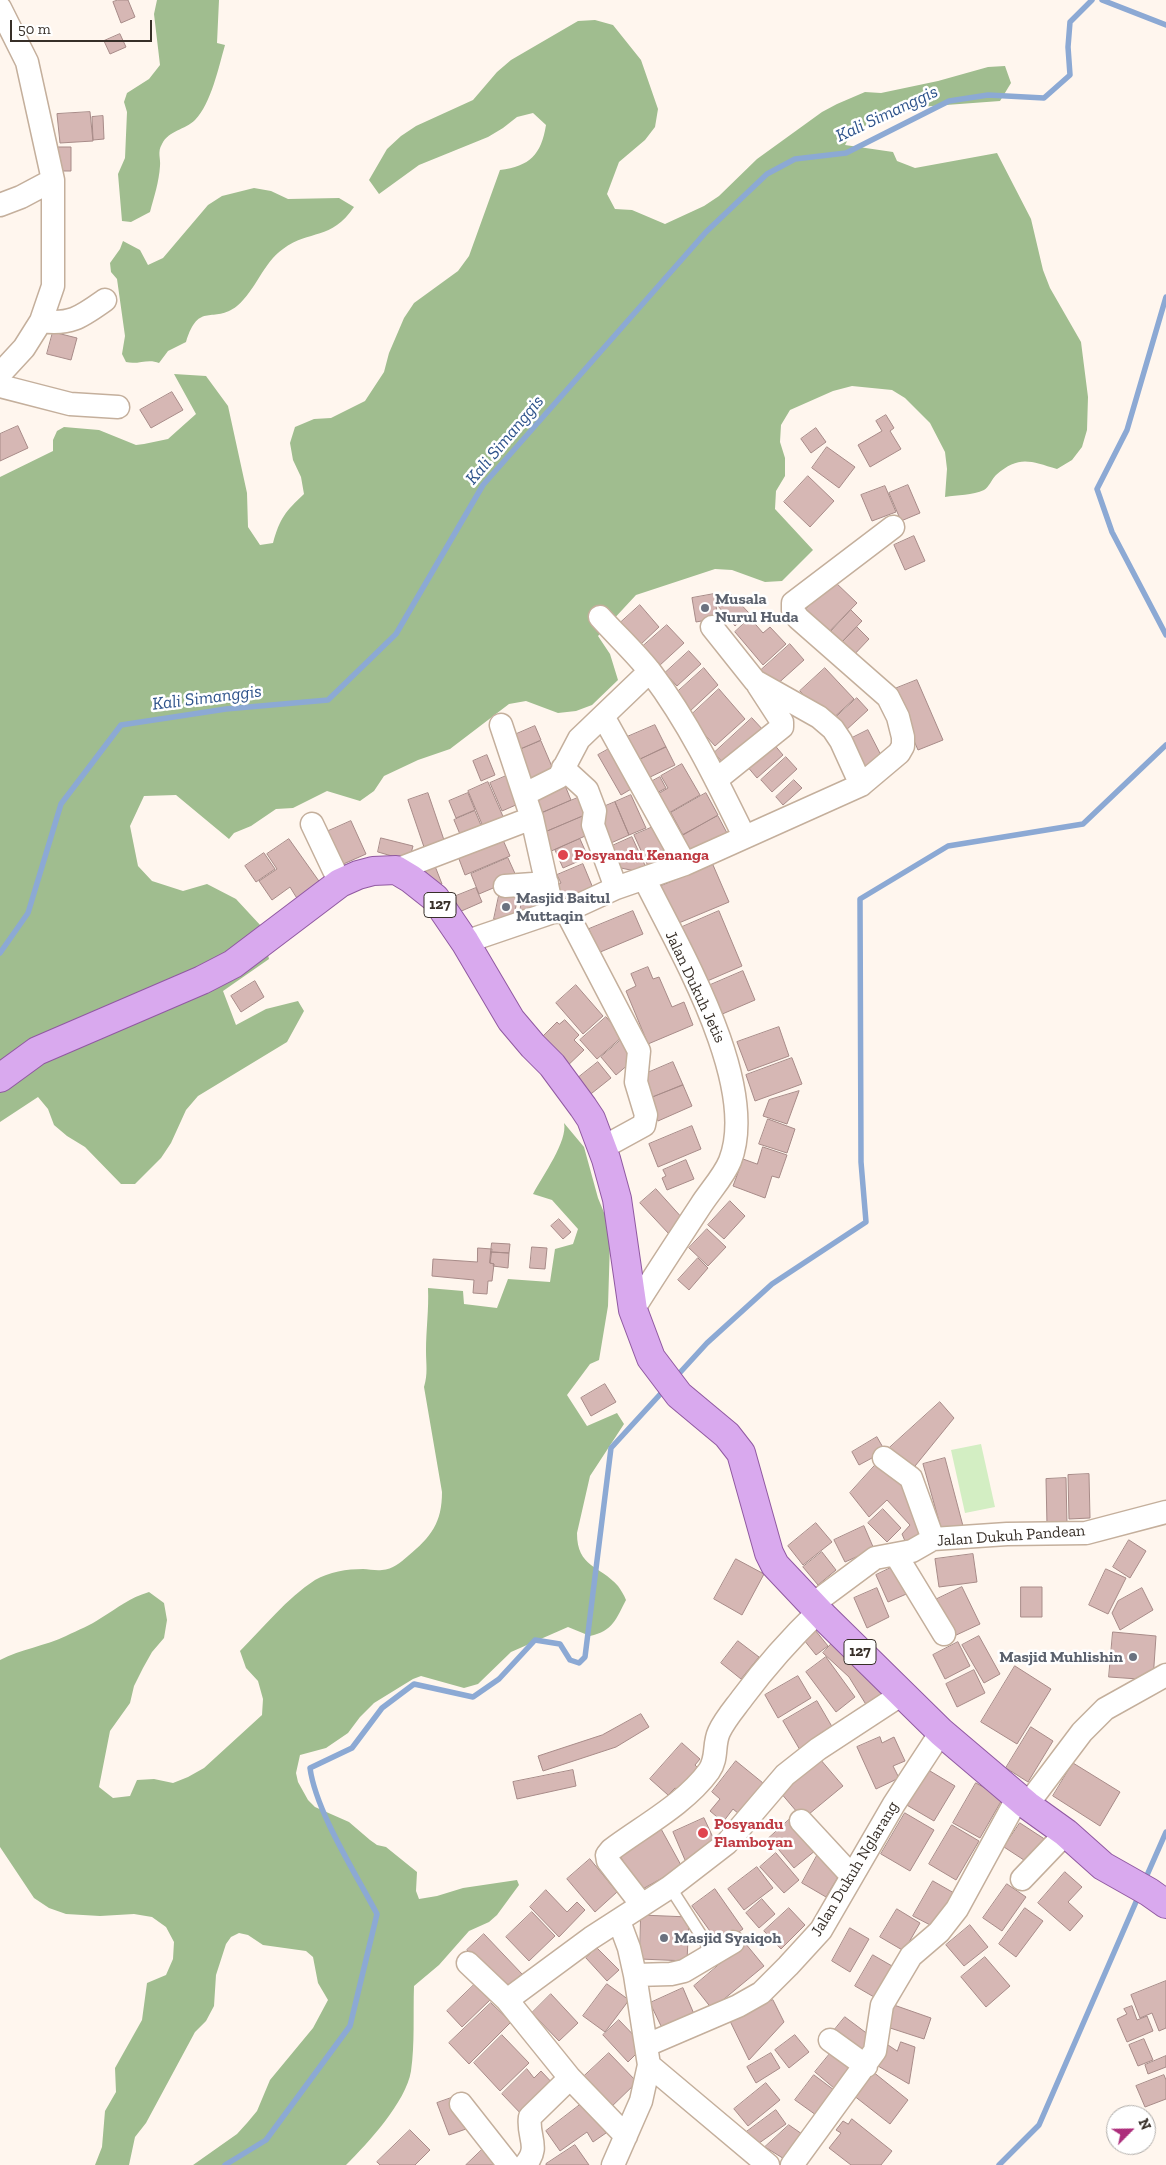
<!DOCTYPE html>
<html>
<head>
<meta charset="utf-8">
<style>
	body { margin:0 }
	#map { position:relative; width:1166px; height:2165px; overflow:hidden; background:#fff6ee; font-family:"Zilla Slab",serif }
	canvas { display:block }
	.north { position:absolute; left:1106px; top:2105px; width:50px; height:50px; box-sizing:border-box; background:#fff; border:1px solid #afaca9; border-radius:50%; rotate:67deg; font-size:14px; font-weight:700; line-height:20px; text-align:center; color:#372f28 }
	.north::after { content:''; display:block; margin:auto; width:18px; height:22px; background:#ad2d7b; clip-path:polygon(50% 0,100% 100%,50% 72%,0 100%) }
	.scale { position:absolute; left:10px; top:20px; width:142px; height:22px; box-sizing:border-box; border:2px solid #372f28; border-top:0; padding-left:6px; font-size:15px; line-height:18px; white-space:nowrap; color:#372f28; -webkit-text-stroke:4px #fff; paint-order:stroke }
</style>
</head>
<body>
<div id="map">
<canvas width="1166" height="2165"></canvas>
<div class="north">N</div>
<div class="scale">50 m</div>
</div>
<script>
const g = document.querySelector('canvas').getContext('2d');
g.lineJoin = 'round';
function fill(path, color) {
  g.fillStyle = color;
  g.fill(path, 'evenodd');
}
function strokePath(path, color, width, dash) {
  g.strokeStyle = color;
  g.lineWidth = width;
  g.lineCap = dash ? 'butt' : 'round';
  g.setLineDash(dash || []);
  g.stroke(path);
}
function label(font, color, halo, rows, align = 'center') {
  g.font = font + ' "Zilla Slab",serif';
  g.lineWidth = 5;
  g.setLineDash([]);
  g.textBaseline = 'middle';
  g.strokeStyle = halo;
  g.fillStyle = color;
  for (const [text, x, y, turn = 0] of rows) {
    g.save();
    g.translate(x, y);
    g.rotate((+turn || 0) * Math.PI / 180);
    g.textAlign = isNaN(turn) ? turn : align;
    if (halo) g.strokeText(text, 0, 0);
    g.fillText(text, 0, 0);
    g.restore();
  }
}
const green = new Path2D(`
	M981,1444L995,1507L965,1513L951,1450Z`);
const forest = new Path2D(`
	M157,0H219L217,43L225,45C219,66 211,104 195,120C185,130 169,130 162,144C157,152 161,159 160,166C159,182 154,197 150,212L131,222L122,221L118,174L125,158L127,112L124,102L127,93L149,79L160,65L154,14Z
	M595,20L613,25L641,60L658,109L655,127L645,140L619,162L607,194L615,209L632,210L665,224L704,206L719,196L757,159L822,112L837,104L865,92L881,93L938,81L988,67L1005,66L1011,83L1000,101L919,107L892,113L852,132L845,145L893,152L897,161L915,168L997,153L1031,219L1043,270L1050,288L1081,342L1088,397L1087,430L1082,447L1072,460L1057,469C1030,461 1019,455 996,475C992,479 989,487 984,490C973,495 957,495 945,497L947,469L945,452L930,423L905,398L892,390L852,386L833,391L790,410L781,425L780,442L785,458V476L776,491L775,509L813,550L782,581L765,582L732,570L715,569L636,595L598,636L610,654L618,680L592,705L576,711L558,713L526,701L509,704L450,749L418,760L384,776L374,791L360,801L327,791L293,808L276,809L251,826L234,833L229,839L176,795L144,796L130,826L138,866L152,881L183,891L207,884L236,899L261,926L269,959L223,991L236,1025L266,1009L298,1001L304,1011L287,1042L198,1096L186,1110L171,1143L161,1158L135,1184H121L85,1147L67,1136L54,1125L48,1109L38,1097L0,1122V477L53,451V440L57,431L64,427L99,430L136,445L144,444L168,439L196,414L174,374L206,376L228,406L247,493L248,527L260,545L273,543C280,518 285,512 304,494L301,477L293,460L290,443L295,427L314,419L331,418L365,401L384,372L389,353L404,318L414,303L458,271L469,256L500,170C530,166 541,155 546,125L533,113L517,117L503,128L488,137L419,165L379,194L369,180L387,149L401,136L416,126L473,100L497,72L511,60L578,21Z
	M254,188L271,191L288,199L339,198L354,207C331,241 310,229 283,249C263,263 256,290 237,306C213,325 199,300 186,342L168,351L159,363C148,358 138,365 126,362L122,354L125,336L117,279L111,272L110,263L120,249L123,241L140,250L148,265L163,258L208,205L222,196Z
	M564,1123L584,1147L598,1198L605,1215L610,1242L608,1306L599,1360L590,1364L567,1395L587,1426L617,1413L624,1424L590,1476L577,1533C577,1568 600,1565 618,1586C621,1590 624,1595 626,1600C616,1619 613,1631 590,1636L568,1627L511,1652L478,1684L464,1688L421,1676L413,1679L374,1703L360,1717L348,1733L326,1748L300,1755L296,1773L298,1782L308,1800L315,1807L349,1822L370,1840L377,1845L386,1847L417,1872L416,1891L419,1899L437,1896L463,1888L517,1880L519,1885L497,1915L489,1922L469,1931L439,1965L414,1986C413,2014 415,2044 411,2071C406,2102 368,2143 346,2165H193L237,2134L247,2123L257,2111L270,2080L313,2028L328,2000L318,1983L313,1957L306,1951L263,1945L248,1935L239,1933L231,1937L226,1944L216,1975L214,2006L206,2021L195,2032L146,2123L135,2137L129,2165H95L102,2147L105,2111L116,2092L115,2068L142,2020L147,1983L166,1975L173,1959L174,1942L166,1927L152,1917L134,1914L100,1916L66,1914L49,1908L34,1898L0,1847V1660C21,1649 45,1646 66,1636C78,1630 91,1625 101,1618C119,1607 129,1598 149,1592L164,1603L167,1620L164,1638L152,1652L143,1668L134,1686L130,1703L110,1731L99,1787L113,1798L130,1796L137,1780L154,1779L173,1783L188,1777L204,1768L262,1715L263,1699L258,1681L246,1668L240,1651C263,1628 287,1598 315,1580C329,1572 347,1569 363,1569C369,1569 376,1571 382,1570C393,1569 400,1563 408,1556C431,1537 442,1523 442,1492L424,1387C428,1373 426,1365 426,1351C426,1330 429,1309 428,1288L463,1291L464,1304L497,1308L508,1279L550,1282L555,1249L573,1244L578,1229L552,1200L533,1194C543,1175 568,1141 564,1123Z`);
const stream = new Path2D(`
	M1102,0L1166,25
	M1166,297L1127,430L1097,489L1112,532L1166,635
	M0,953L28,913L61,804L121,725L226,709L328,700L396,634L483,485L706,232L767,174L795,159L846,153L949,101L988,95L1044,98L1070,75L1068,47L1070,22L1092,0
	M675,1378L707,1343L772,1284L866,1222L861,1162L860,899L948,846L1083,824L1166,745
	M1144,1882L1166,1832
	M225,2165L266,2140L350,2026L377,1914C356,1874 316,1812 310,1768L352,1748L382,1708L414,1684L473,1697L499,1679L535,1640L560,1644L570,1660L579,1663L585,1657L611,1448L665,1389
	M999,2165L1039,2125L1139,1895`);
const building = new Path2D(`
	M118,0H128L135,17L121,23L113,2Z
	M120,34L126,47L110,54L104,41Z
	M90,112L93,141L60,143L57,114Z
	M103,116L104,139L93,140L92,117Z
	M55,147H71V171H55Z
	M53,332L77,338L71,360L47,354Z
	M172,392L183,410L151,428L140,410Z
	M886,415L894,428L890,431L901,449L870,467L858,445L882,431L876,421Z
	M18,426L28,448L0,461V434Z
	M816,428L826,442L811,453L801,439Z
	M827,447L855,467L839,488L812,468Z
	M808,476L834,501L810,527L784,502Z
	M908,485L920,513L901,521L889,493Z
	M885,486L896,512L872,521L861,495Z
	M914,536L925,561L905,570L894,545Z
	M834,581L857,603L824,637L801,615Z
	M714,594L718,618L696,622L692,598Z
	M731,594L749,613L735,626L718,606Z
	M640,605L659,627L639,646L619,624Z
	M851,610L862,621L837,647L826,637Z
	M750,618L763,633L770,627L786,644L763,665L735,632Z
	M667,625L684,643L659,666L642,647Z
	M857,627L869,639L850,659L838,647Z
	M790,644L804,660L774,687L760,671Z
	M689,651L701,664L677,686L665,673Z
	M704,668L718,685L689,712L674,695Z
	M825,668L854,699L829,722L800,691Z
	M917,680L943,740L918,750L892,690Z
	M719,689L745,719L715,746L689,717Z
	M857,698L868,710L844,732L833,720Z
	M752,718L765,732L727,767L714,753Z
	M655,725L666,747L638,760L627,737Z
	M535,726L541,740L518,750L512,736Z
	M868,730L884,761L862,773L846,741Z
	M541,741L556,776L533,787L517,751Z
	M772,742L783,755L757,778L746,765Z
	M616,745L638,785L621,795L598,755Z
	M666,747L675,765L644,780L635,762Z
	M487,755L495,775L481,781L473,761Z
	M786,757L797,769L772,792L761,780Z
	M682,764L700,795L667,814L656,795L668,788L661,776Z
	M513,773L525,801L502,811L490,783Z
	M660,777L666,788L653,795L647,784Z
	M794,780L802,788L783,805L776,797Z
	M488,782L505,821L484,829L468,791Z
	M564,783L571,800L539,814L531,798Z
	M428,793L445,843L425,850L408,800Z
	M468,793L475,810L456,818L449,801Z
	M706,793L718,815L683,835L671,813Z
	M587,794L594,811L545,832L537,815Z
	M631,795L646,828L629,835L615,802Z
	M615,802L629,835L611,843L596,810Z
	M475,811L483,830L462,839L454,820Z
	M584,816L592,833L549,852L541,834Z
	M718,816L727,833L691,853L681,836Z
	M351,821L366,854L339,866L324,833Z
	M660,824L674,855L648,866L634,835Z
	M500,833L510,856L465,875L456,851Z
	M632,837L649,874L621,868L612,846Z
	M381,838L413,846L409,861L378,852Z
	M289,839L321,884L298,900L290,887L272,900L259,881L277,869L267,854Z
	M580,839L588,857L563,868L555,850Z
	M264,853L275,869L256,882L245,866Z
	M508,858L517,878L479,894L471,874Z
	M433,861L442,884L432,888L423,865Z
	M583,864L595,893L569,903L566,896L560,898L555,886L561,883L557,875Z
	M713,865L729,902L674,925L659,887Z
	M476,888L482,902L457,913L451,898Z
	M524,889L543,893L539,914L518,923Z
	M500,891L518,895L513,922L494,919Z
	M633,911L643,934L598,953L589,929Z
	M719,911L742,966L705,982L673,931Z
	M648,967L653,979L659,977L672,1007L684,1002L693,1025L648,1044L626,991L636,986L631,974Z
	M743,971L755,1000L720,1015L708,986Z
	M255,981L264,997L241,1012L231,996Z
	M576,985L603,1016L583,1034L556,1003Z
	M606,1017L623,1036L597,1059L580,1040Z
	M565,1020L579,1035L574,1040L584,1050L563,1070L537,1042L557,1022L559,1024Z
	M779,1027L789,1056L748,1071L737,1042Z
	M621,1040L636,1058L616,1075L601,1057Z
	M792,1058L802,1084L755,1101L746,1075Z
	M598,1062L611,1078L587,1097L574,1081Z
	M673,1062L683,1085L647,1099L638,1077Z
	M683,1085L692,1106L658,1121L649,1099Z
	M799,1091L787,1124L763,1116L769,1100Z
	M768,1119L795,1129L787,1153L759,1144Z
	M692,1126L701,1149L658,1167L649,1144Z
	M763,1147L787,1155L779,1178L772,1176L765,1198L733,1186L743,1159L757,1164Z
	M686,1160L694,1179L667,1190L662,1178L666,1176L663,1170Z
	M656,1189L684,1220L669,1234L640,1203Z
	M730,1201L745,1216L724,1239L708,1225Z
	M559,1219L571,1232L563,1239L551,1226Z
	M707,1229L726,1247L708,1266L689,1248Z
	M492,1243L510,1244L509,1253L491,1252Z
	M532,1247L547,1248L545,1269L530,1268Z
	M478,1248L492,1249L490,1263L494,1264L492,1281H488L487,1294L473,1293L474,1280L432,1276L433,1259L477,1262Z
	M491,1252L509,1253L508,1268L493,1266L494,1264L490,1263Z
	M698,1258L708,1268L689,1290L678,1280Z
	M605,1384L616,1402L591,1416L581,1398Z
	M940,1402L954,1418L911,1471L886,1451Z
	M877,1437L885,1451L859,1465L852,1452Z
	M945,1458L963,1526L942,1532L923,1464Z
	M879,1461L909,1483L929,1535L908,1548L902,1534L910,1525L887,1500L869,1517L850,1493Z
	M1089,1474L1090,1518L1069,1519L1068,1475Z
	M1066,1478L1067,1524L1047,1525L1046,1479Z
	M883,1509L901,1528L887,1542L868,1523Z
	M816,1523L832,1542L803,1565L788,1546Z
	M864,1526L874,1549L845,1562L834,1540Z
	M1129,1540L1146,1551L1130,1578L1113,1567Z
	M822,1552L836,1570L818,1585L803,1567Z
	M973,1554L977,1582L939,1587L935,1559Z
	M736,1559L764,1574L742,1615L714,1599Z
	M899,1564L911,1592L888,1602L876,1575Z
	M1106,1569L1126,1578L1108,1614L1089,1605Z
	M962,1587L980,1624L952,1637L935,1600Z
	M1021,1587H1042V1617H1021Z
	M877,1588L889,1617L867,1628L854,1598Z
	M1142,1588L1153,1610L1120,1630L1112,1613L1118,1601Z
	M811,1625L828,1646L816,1655L800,1635Z
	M1113,1632L1156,1636L1153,1680L1109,1677Z
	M979,1636L1000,1674L984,1683L962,1645Z
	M836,1639L888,1688L870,1711L849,1677L823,1653Z
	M738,1641L759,1657L741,1679L721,1663Z
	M958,1642L970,1666L945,1679L933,1655Z
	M826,1657L855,1697L836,1712L806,1672Z
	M1015,1666L1051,1689L1017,1744L981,1722Z
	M974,1670L985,1693L957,1707L946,1684Z
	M798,1676L811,1698L778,1718L765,1695Z
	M817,1701L834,1730L800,1750L783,1721Z
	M641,1714L649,1727L616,1747L543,1771L538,1756L602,1735Z
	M1031,1727L1053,1741L1028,1782L1006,1768Z
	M880,1737L882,1743L894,1737L905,1761L893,1766L899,1778L876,1789L857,1747Z
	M682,1743L700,1759L695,1765L701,1771L682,1793L675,1788L668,1795L650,1779Z
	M820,1759L843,1786L803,1819L780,1792Z
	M736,1761L763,1783L739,1814L733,1809L723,1822L710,1811L720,1799L712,1792Z
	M1073,1763L1120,1792L1100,1826L1053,1796Z
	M925,1768L955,1786L934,1821L905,1804Z
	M573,1770L576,1786L517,1799L513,1782Z
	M976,1783L1003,1798L980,1838L953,1823Z
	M905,1813L934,1830L910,1871L881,1854Z
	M704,1818L717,1846L685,1860L673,1832Z
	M790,1819L816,1850L794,1868L769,1838Z
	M1020,1823L1046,1840L1030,1864L1004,1847Z
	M952,1825L979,1841L956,1880L929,1864Z
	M660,1827L682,1867L639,1891L617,1850Z
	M776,1853L799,1880L784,1893L760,1867Z
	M818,1854L843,1869L826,1897L802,1883Z
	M590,1859L617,1892L595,1912L567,1879Z
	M757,1867L773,1888L744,1910L728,1889Z
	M1065,1872L1082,1887L1068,1902L1083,1916L1070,1931L1038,1903Z
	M933,1881L954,1893L934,1927L913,1916Z
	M1007,1884L1026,1897L1002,1931L983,1918Z
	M715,1889L743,1929L720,1945L692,1906Z
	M546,1890L567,1912L577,1902L585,1910L559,1937L530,1907Z
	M762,1899L775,1914L759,1928L746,1913Z
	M789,1908L805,1925L781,1949L764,1931Z
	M1025,1908L1043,1921L1016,1957L999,1944Z
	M897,1909L920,1923L904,1951L880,1937Z
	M532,1912L555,1936L529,1961L506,1937Z
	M641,1915L689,1917L687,1961L640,1959Z
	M970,1925L988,1947L964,1966L946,1945Z
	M850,1928L869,1939L850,1972L832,1961Z
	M484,1934L522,1974L505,1990L467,1950Z
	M745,1943L764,1966L712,2009L694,1986Z
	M597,1948L619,1970L607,1981L586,1958Z
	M873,1955L892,1966L874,1997L855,1986Z
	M985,1957L1010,1986L986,2007L961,1977Z
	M1166,1981V2028L1159,2031L1152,2013L1140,2018L1131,1995Z
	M475,1984L490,2000L462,2027L447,2011Z
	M607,1984L629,2000L605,2032L583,2016Z
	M683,1988L694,2014L662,2028L650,2003Z
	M551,1994L578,2023L559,2041L532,2013Z
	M773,2000L784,2022L749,2060L730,2021Z
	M491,2003L511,2022L469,2064L449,2043Z
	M891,2004L931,2018L924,2039L884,2026Z
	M1132,2006L1137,2020L1147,2016L1153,2031L1127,2042L1117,2019L1127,2014L1124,2009Z
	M845,2017L873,2038L860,2055L832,2033Z
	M619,2020L644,2046L628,2062L603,2035Z
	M502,2035L529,2063L500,2091L474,2063Z
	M795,2035L809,2052L789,2068L775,2050Z
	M1144,2039L1153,2060L1138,2066L1129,2045Z
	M901,2042L915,2047L909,2084L878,2066L888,2045L897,2051Z
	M833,2050L859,2072L841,2094L815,2072Z
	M609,2053L637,2082L607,2111L579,2081Z
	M771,2053L780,2068L756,2083L747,2067Z
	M1166,2056V2067L1148,2074L1145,2065Z
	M527,2069L534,2078L541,2071L556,2087L525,2118L502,2094Z
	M872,2071L908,2100L890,2124L853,2095Z
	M814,2075L834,2090L816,2115L795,2100Z
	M1164,2075L1166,2080V2099L1145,2107L1136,2086Z
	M766,2083L780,2100L748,2126L734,2109Z
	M454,2097L466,2129L449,2135L437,2103Z
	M585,2101L606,2133L593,2142L587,2132L560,2151L546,2131Z
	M776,2110L786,2124L755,2146L745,2133Z
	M852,2119L892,2151L881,2165H851L829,2148L841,2133L836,2130L843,2121L848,2124Z
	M789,2125L802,2134L789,2162L765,2147Z
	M410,2130L430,2150L415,2165H380L377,2162Z
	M487,2145L506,2165H466Z
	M575,2145L589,2165H546V2164Z`);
const lane = new Path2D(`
	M670,1887L713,1954`);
const street = new Path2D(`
	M0,8L27,62L53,180V286L41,321L24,348L0,374
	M0,205L21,197L53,180
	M41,321C71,325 81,317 105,300
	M0,386L70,404L118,407
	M600,617C617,636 637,654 652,674C689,723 717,781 744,836
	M712,627L755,681L819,717L833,729L841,741L861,785
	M603,716L685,864
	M501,725L532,818L553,912
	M563,768L587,790L595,811L593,825L616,888
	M716,780L782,727V722L758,685
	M525,794L559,777L579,739L650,671
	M312,824L340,883
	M396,870L532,818
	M505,886L547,883
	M566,911L639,1051L636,1082L646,1115L644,1125L602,1148
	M465,942L553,912L566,911L616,888L685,864L861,785L899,753L903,746V737L898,717L888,697L798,618L793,611V603L893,527
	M633,1310C655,1275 678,1240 701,1205C710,1191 724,1176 730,1161C760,1084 678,947 644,878
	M884,1458L911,1478L933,1539
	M896,1555L944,1634
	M813,1604L875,1558L912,1551L933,1539L1007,1534L1086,1533L1166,1512
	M1027,1805L1082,1732L1105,1709L1166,1675
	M801,1821L851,1875
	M1022,1879L1066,1833
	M642,1905L608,1861L607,1855L611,1850C643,1826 685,1804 709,1771C718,1758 713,1745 719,1732C725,1719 735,1708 743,1697C766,1666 791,1638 819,1611
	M468,1963L507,2000
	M635,1975L671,1974L684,1971L733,1942
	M830,2040L866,2066
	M647,2045L738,2006L761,1993L788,1966L821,1930L894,1804L941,1732
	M649,2065L768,2165
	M461,2104L509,2165
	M626,2136L570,2078L507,2000L591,1938L670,1887L727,1843L785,1775L818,1749L902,1694
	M525,2165C541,2147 527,2137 530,2117L570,2078
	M613,2165L641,2101L649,2065L635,1975L629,1948L619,1921
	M792,2165L875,2051L882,2005L911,1956L939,1932L957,1909L1018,1797`);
const primary = new Path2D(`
	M0,1078L37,1051L202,980L233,964L340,883L358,875L373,871L396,870L411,879L435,898L465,942L511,1020L533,1046L552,1065L583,1107L591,1119L606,1159L617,1199L633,1310L651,1358L679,1395L727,1435L741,1453L769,1553L775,1565L825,1618L941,1732L1027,1805L1066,1833L1103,1866L1149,1892L1166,1904`);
const markers = [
	[705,608,5,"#6b7280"],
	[563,855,6,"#e0444e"],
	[506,907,5,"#6b7280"],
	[1133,1657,5,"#6b7280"],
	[703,1833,6,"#e0444e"],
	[664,1938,5,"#6b7280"]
];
const shields = [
	[440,905,32],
	[860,1652,32]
];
const shieldNames = [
	["127",440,905],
	["127",860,1652]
];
const worshipNames = [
	["Musala",715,599],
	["Nurul Huda",715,617],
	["Masjid Baitul",516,898],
	["Muttaqin",516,916],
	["Masjid Muhlishin",1123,1657,"right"],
	["Masjid Syaiqoh",674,1938]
];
const healthNames = [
	["Posyandu Kenanga",574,855],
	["Posyandu",714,1824],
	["Flamboyan",714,1842]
];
const streetNames = [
	["Jalan Dukuh Jetis",695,987,65],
	["Jalan Dukuh Pandean",1011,1536,-4],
	["Jalan Dukuh Nglarang",855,1869,-59]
];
const waterNames = [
	["Kali Simanggis",887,114,-25],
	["Kali Simanggis",505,440,-50],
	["Kali Simanggis",207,698,-7]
];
fill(green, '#d3eec3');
fill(forest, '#a0bd8f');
strokePath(stream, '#8ca9d4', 5.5);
fill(building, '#d6b7b4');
strokePath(building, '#a88b88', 1);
strokePath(lane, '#c4af9c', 14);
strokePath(street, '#c4af9c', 25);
strokePath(primary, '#9059a1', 30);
strokePath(lane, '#fff', 11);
strokePath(street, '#fff', 22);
strokePath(primary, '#d9a9ee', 28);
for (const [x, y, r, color] of markers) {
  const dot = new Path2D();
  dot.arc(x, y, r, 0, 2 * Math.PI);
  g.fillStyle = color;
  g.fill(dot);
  strokePath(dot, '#fff', 2);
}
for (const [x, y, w] of shields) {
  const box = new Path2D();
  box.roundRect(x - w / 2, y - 12.5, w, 25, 4);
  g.fillStyle = '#fff';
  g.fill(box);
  strokePath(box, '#372f28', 1);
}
label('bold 15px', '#372f28', null, shieldNames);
label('bold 16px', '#5b616d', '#fff', worshipNames, 'left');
label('bold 16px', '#be3a42', '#fff', healthNames, 'left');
label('16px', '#372f28', '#fff', streetNames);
label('italic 18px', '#2e538b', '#fff', waterNames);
</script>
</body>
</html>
